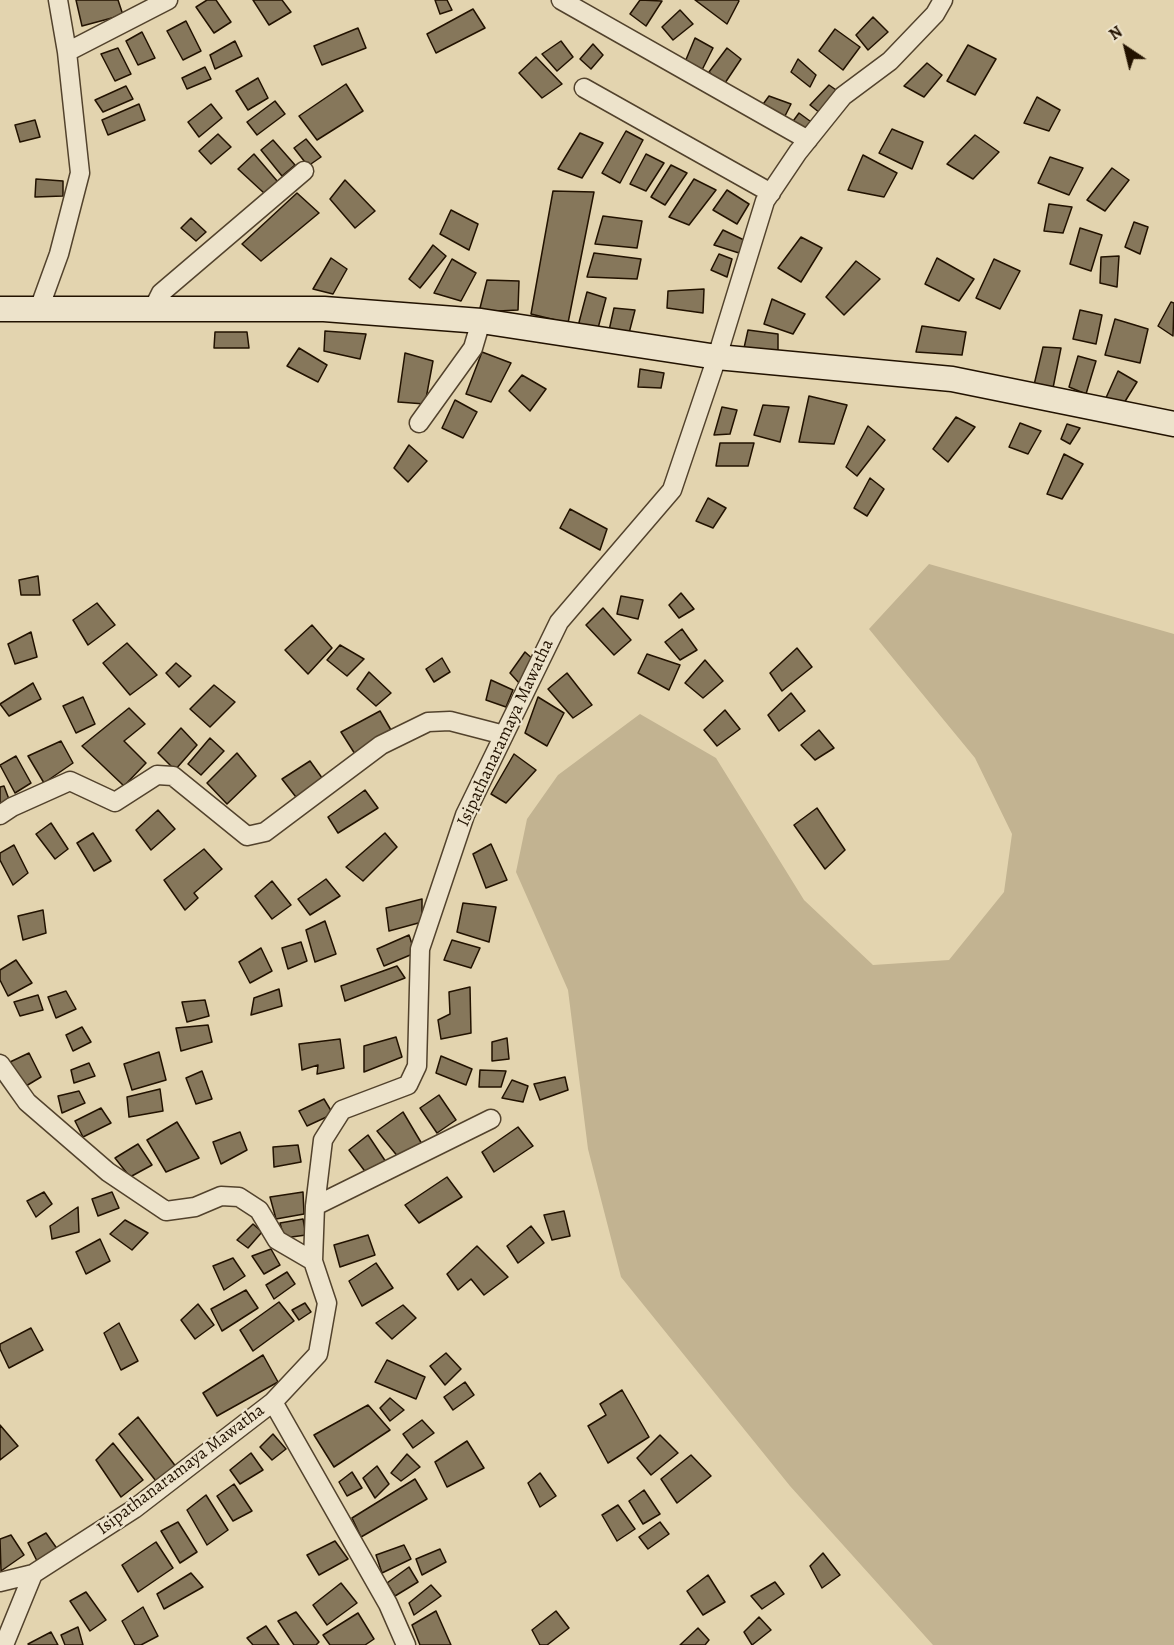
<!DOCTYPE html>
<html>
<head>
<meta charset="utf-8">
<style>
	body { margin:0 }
	#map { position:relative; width:1174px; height:1645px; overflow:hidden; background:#e3d4af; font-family:Alegreya,serif }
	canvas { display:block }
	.north { position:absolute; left:1096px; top:18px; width:60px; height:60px; -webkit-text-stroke:4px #ede3cb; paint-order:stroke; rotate:325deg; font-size:16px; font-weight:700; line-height:24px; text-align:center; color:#221200 }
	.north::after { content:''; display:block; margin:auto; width:21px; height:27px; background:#221200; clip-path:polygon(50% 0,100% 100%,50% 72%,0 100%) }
</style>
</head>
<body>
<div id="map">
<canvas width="1174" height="1645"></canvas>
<div class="north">N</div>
</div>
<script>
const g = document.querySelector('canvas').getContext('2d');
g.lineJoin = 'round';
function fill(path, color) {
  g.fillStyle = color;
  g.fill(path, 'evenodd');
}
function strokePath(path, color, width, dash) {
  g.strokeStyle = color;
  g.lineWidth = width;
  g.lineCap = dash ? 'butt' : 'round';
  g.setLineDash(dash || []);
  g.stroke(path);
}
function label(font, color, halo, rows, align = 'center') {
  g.font = font + ' Alegreya,serif';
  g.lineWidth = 4.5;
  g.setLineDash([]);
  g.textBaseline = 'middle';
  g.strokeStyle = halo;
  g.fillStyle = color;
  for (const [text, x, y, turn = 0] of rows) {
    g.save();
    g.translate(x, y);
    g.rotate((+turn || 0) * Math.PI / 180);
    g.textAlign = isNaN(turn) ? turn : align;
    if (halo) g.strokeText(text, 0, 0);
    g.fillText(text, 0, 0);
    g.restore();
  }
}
const green = new Path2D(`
	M929,564L1174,634V1645H933L790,1486L621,1277L588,1149L568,990L516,872L527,819L558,775L640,714L716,758L804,900L873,965L949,960L1004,892L1012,834L975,758L869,629Z`);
const building = new Path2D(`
	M76,0H118L123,15L82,26Z
	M207,0H216L231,22L214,33L196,7Z
	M253,0H282L291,12L269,25Z
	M435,0H447L452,10L440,14Z
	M640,0L662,1L646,26L630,14Z
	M695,0H738L739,1L727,24Z
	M473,9L485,28L436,53L427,34Z
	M680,10L693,24L673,40L662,27Z
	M873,17L888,32L868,50L856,35Z
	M186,21L201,51L183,60L167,31Z
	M358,28L366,48L322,65L314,46Z
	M835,29L860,47L843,70L819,51Z
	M142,32L155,58L138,65L126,41Z
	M695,38L713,48L702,70L685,62Z
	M235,41L242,56L215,69L210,55Z
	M561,41L573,57L557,71L542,54Z
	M593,44L603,55L591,69L580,59Z
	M968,45L996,59L975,95L947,81Z
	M118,48L131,74L115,81L101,54Z
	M727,48L741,59L723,86L709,72Z
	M536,57L562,84L542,98L519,73Z
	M798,59L816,75L810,87L791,72Z
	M927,63L942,75L924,97L904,86Z
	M205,67L211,79L187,89L182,78Z
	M258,78L268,98L248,110L236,91Z
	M346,84L363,111L317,140L299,116Z
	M829,85L839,92L820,113L810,105Z
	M126,86L133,99L103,112L95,100Z
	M769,96L791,104L784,118L761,107Z
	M1037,97L1060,110L1049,131L1024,123Z
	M275,101L285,114L257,135L247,122Z
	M139,104L145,120L108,135L102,120Z
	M211,104L222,118L199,137L188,122Z
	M799,113L814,124L809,133L791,124Z
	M35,120L40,137L20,142L15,125Z
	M892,129L923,142L912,169L879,153Z
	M626,131L643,140L620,183L602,173Z
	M580,133L603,143L582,178L558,169Z
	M218,134L231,147L211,164L199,151Z
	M975,135L999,152L973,179L947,164Z
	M306,139L321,157L308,166L294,148Z
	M273,140L295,165L282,176L261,150Z
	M254,154L278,182L264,193L238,169Z
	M646,154L664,163L646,191L630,184Z
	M863,155L897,173L884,197L848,190Z
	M1050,157L1083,168L1069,195L1038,183Z
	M671,165L687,173L665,205L651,197Z
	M1112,168L1129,180L1105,211L1087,200Z
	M36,179L63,181V196L35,197Z
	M694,179L716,190L689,225L669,217Z
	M345,180L375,211L355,228L330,199Z
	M727,190L749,204L737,224L713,210Z
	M553,191L594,192L568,323L531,314Z
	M297,193L319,213L261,261L242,244Z
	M1049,204L1072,207L1063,233L1044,231Z
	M451,210L478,224L469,250L440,234Z
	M603,216L642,221L637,248L595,244Z
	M191,218L206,232L196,241L181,228Z
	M1134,222L1148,227L1140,254L1125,247Z
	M1080,228L1102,235L1091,271L1070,264Z
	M723,230L744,240L739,253L714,245Z
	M801,237L822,248L801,282L778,268Z
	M433,245L446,256L420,288L409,279Z
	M594,253L641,259L637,279L587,277Z
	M719,254L732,259L727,277L711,270Z
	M1119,256L1117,287L1100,283L1101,257Z
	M331,258L347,269L333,294L313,289Z
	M937,258L974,279L959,301L925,284Z
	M452,259L476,273L461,301L434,293Z
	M994,259L1020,271L1000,309L976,298Z
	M856,261L880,279L844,315L826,297Z
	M487,280L519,281L518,310L479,312Z
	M704,289L703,313L667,308L668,291Z
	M587,292L606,298L597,332L577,330Z
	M772,299L805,314L793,334L764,324Z
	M1171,302L1174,303L1173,336L1158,326Z
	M614,308L635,310L628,337L608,335Z
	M1080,310L1102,315L1096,344L1073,339Z
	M1115,319L1148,329L1140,363L1105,355Z
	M922,326L966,332L962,355L916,352Z
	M748,330L778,334V351L744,348Z
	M325,331L366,334L360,359L324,351Z
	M215,332H247L249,348H214Z
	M1043,347L1061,348L1053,388L1034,385Z
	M299,348L327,365L318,382L287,366Z
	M482,352L511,363L491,402L466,394Z
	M405,353L433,361L425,404L398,402Z
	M1078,356L1096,361L1086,394L1069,387Z
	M640,369L664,373L661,388L638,387Z
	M1118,371L1137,382L1124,403L1105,400Z
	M522,375L546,389L530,411L509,391Z
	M809,396L847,405L834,444L799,442Z
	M455,400L477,412L463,438L442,428Z
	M763,405L789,407L780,442L754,435Z
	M722,407L737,410L730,434L714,435Z
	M956,417L975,427L948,462L933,449Z
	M1020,423L1041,431L1028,454L1009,447Z
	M1067,424L1080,428L1070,444L1061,439Z
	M868,426L885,440L857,476L846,467Z
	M720,443H754L748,466H716Z
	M409,445L427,461L408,482L394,468Z
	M1064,454L1083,464L1062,499L1047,494Z
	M870,478L884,489L867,516L854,508Z
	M708,498L726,508L713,528L696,521Z
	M570,509L607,529L600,550L560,528Z
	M38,576L40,595H21L19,580Z
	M681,593L694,609L679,618L669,605Z
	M621,596L643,600L638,619L617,614Z
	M97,603L115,625L88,645L73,620Z
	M603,608L631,640L614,655L586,625Z
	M312,625L332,648L308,674L285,650Z
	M682,629L697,650L680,660L665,642Z
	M31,632L37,657L15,664L8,644Z
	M127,643L157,675L130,695L103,663Z
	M340,645L364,659L347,676L327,660Z
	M797,648L812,667L782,691L770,673Z
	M525,652L535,661L520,684L510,673Z
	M647,654L680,665L669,690L638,673Z
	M442,658L450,672L434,682L426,669Z
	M705,660L723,681L703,698L685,683Z
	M176,663L191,676L179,687L166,673Z
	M369,672L391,693L376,706L357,689Z
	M567,673L592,705L573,718L548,689Z
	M491,680L513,690L506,707L486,700Z
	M33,683L41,699L9,716L0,704Z
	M214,685L235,702L210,727L190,709Z
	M791,693L805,711L779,731L768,715Z
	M83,697L95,724L76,733L63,706Z
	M538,697L564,713L547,746L525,733Z
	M129,708L145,724L124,741L146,763L124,786L82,746Z
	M725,710L740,729L717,746L704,730Z
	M380,711L391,730L355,754L341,732Z
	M181,728L197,745L175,770L158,753Z
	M819,730L834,748L815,760L801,745Z
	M210,738L224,751L201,775L188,764Z
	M61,741L73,763L44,783L28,756Z
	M237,753L256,776L227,804L207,783Z
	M514,754L536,770L506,803L491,794Z
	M16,756L31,783L15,793L0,765Z
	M310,761L325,782L299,801L282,779Z
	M4,786L10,802L0,805V787Z
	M365,790L378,808L338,833L328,817Z
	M817,808L845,850L825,869L794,825Z
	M158,810L175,829L151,850L136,830Z
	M51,823L68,849L55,859L36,834Z
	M93,833L111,861L94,871L77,843Z
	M385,833L397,847L363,881L346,867Z
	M491,844L507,880L486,888L473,854Z
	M14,845L28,873L13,885L0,860V853Z
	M204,849L222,869L194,893L198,898L185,910L164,880Z
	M326,879L340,896L310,915L298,899Z
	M272,881L291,905L272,919L255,896Z
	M422,899V922L389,931L386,908Z
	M463,903L496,907L489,942L457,932Z
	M43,910L46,933L23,940L18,916Z
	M325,921L336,954L315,962L306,930Z
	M409,935L415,953L384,966L377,949Z
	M452,940L480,948L471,968L444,960Z
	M301,942L307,961L288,969L282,948Z
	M261,948L272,971L250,983L239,962Z
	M16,960L32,983L8,996L0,980V970Z
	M397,966L405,978L345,1001L341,986Z
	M470,987L471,1033L441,1039L438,1020L450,1014L449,992Z
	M279,989L282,1006L251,1015L254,998Z
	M66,991L76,1009L56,1018L48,997Z
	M38,995L43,1010L20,1016L14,1002Z
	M205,1000L209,1016L187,1022L182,1002Z
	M208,1025L212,1042L181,1051L176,1028Z
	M82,1027L91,1042L73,1051L66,1035Z
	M396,1037L402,1057L364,1072V1046Z
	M507,1038L509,1059L492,1061V1042Z
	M340,1039L344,1068L317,1074L318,1065L302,1070L299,1044Z
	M159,1052L166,1080L132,1090L124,1064Z
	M29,1053L41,1077L26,1086L10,1062Z
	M441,1056L472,1069L466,1085L436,1073Z
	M89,1063L95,1076L74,1083L71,1070Z
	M480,1070L506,1071L501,1087H479Z
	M202,1071L212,1099L196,1104L186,1078Z
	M565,1077L568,1090L540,1100L534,1084Z
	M512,1080L528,1086L523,1102L502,1098Z
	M160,1089L163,1111L129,1117L127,1097Z
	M79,1091L85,1103L62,1113L58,1096Z
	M439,1095L456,1120L437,1133L420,1108Z
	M324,1099L333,1114L307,1126L299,1111Z
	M101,1108L111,1123L83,1137L75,1121Z
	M403,1112L422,1144L399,1158L377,1131Z
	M177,1122L199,1158L166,1172L147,1140Z
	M518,1127L533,1146L494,1172L482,1152Z
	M240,1132L247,1150L221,1164L213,1142Z
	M368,1135L386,1162L367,1174L349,1150Z
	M138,1144L152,1165L130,1177L115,1158Z
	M298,1145L301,1162L274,1167L273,1147Z
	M447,1177L462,1197L419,1223L405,1205Z
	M44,1192L52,1204L36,1217L27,1201Z
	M112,1192L119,1208L98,1216L92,1199Z
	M303,1192L304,1214L276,1219L270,1197Z
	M78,1207L79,1232L52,1239L50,1226Z
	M564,1211L570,1236L552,1240L544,1215Z
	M303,1219L306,1235L284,1238L280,1223Z
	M125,1220L148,1233L132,1250L110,1234Z
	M253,1224L262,1232L248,1248L237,1240Z
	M531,1226L544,1243L518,1263L507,1246Z
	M368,1235L375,1255L340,1267L334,1245Z
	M100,1239L110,1261L86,1274L76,1252Z
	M477,1246L508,1277L484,1295L471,1279L458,1290L447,1274Z
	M271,1249L280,1265L264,1274L252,1256Z
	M233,1258L245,1276L224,1290L213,1266Z
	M376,1263L393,1288L362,1306L349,1281Z
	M287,1272L295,1284L274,1299L266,1285Z
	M246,1290L258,1308L222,1331L211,1309Z
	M279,1302L294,1321L253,1351L240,1330Z
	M305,1303L311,1312L299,1320L292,1310Z
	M198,1304L214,1325L195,1339L181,1320Z
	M403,1305L416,1318L392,1339L376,1323Z
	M119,1323L138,1361L121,1370L104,1333Z
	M31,1328L43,1350L9,1368L0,1349V1344Z
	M446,1353L461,1369L445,1385L430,1366Z
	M263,1355L278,1382L217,1416L203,1393Z
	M387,1360L425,1377L416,1399L375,1382Z
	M465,1382L474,1395L453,1410L444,1397Z
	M622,1390L649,1437L608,1463L588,1426L606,1415L600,1404Z
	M390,1398L404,1410L390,1421L380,1408Z
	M368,1405L390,1430L334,1467L314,1435Z
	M138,1417L177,1468L156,1481L119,1434Z
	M422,1420L434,1433L413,1448L403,1434Z
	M0,1425L18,1446L0,1460Z
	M273,1434L286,1449L272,1460L260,1447Z
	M660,1435L678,1453L651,1475L637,1458Z
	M467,1441L484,1468L447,1487L435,1462Z
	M113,1443L143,1480L121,1497L96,1460Z
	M251,1453L263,1470L240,1484L230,1470Z
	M407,1454L420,1467L401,1481L391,1473Z
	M691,1455L711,1476L677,1503L661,1479Z
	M377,1466L389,1484L375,1498L363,1478Z
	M352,1472L362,1488L347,1496L339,1482Z
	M540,1473L556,1496L540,1507L528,1483Z
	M415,1479L427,1499L361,1537L352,1518Z
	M234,1484L252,1511L233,1521L217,1496Z
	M644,1490L660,1514L643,1524L629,1501Z
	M206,1495L228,1530L207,1545L187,1510Z
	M618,1505L635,1529L617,1541L602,1515Z
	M178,1522L197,1552L180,1563L161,1531Z
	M660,1522L669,1534L648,1549L639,1537Z
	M46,1533L58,1550L38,1563L28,1543Z
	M11,1535L24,1555L1,1571L0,1539Z
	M335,1541L348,1559L319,1575L307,1555Z
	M156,1542L173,1568L138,1592L122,1565Z
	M404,1545L411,1559L382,1573L376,1555Z
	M440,1549L446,1562L422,1575L416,1559Z
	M823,1553L840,1575L822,1588L810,1566Z
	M409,1567L418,1582L395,1596L387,1583Z
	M191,1573L203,1587L164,1609L157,1594Z
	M708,1575L725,1602L703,1615L687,1591Z
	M775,1582L784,1594L762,1609L751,1596Z
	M341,1583L357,1603L327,1625L313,1605Z
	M431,1585L441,1596L414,1615L409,1603Z
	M86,1592L106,1620L90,1631L70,1601Z
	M143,1607L158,1636L141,1645H135L122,1621Z
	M436,1611L451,1645H420L412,1625Z
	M556,1611L569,1628L547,1645H540L532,1630Z
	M296,1612L319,1642L316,1645H294L278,1621Z
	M358,1613L374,1639L365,1645H330L323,1635Z
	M759,1617L771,1630L752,1645L744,1632Z
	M266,1626L279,1645H253L247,1638Z
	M78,1627L83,1645H65L61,1635Z
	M698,1628L709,1640L705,1645H680Z
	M51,1632L58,1645H29L28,1644Z`);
const street = new Path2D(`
	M561,0L808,140
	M67,52L168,0
	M584,88L771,193
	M39,309L59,254L80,173L67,52L58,0
	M153,309L161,293L304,171
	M419,423L473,348L481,321
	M0,815L12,807L70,781L115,802L157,775L173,776L247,836L265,832L381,745L428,722L450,721L504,735
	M0,1064L27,1102L108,1172L166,1211L195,1207L221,1196L239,1197L259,1210L277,1240L313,1261
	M315,1206L491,1119
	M273,1402L388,1604L406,1645
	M0,1582L33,1574
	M4,1645L33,1574L134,1509L273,1402L318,1354L327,1303L313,1261L315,1206L323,1140L342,1110L408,1085L417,1066L420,949L465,815L559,622L672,490L717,357L765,201L798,152L843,96L890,61L935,14L943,0`);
const secondary = new Path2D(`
	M0,309H324L481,321L717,357L952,379L1174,424`);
const streetNames = [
	["Isipathanaramaya Mawatha",506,733,-65],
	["Isipathanaramaya Mawatha",181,1470,-37]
];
fill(green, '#c2b391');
fill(building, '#86775b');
strokePath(building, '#221200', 1.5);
strokePath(street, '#52422c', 21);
strokePath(secondary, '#221200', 27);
strokePath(street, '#ede3cb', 18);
strokePath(secondary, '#ede3cb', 24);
label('18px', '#221200', '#ede3cb', streetNames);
</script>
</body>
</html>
